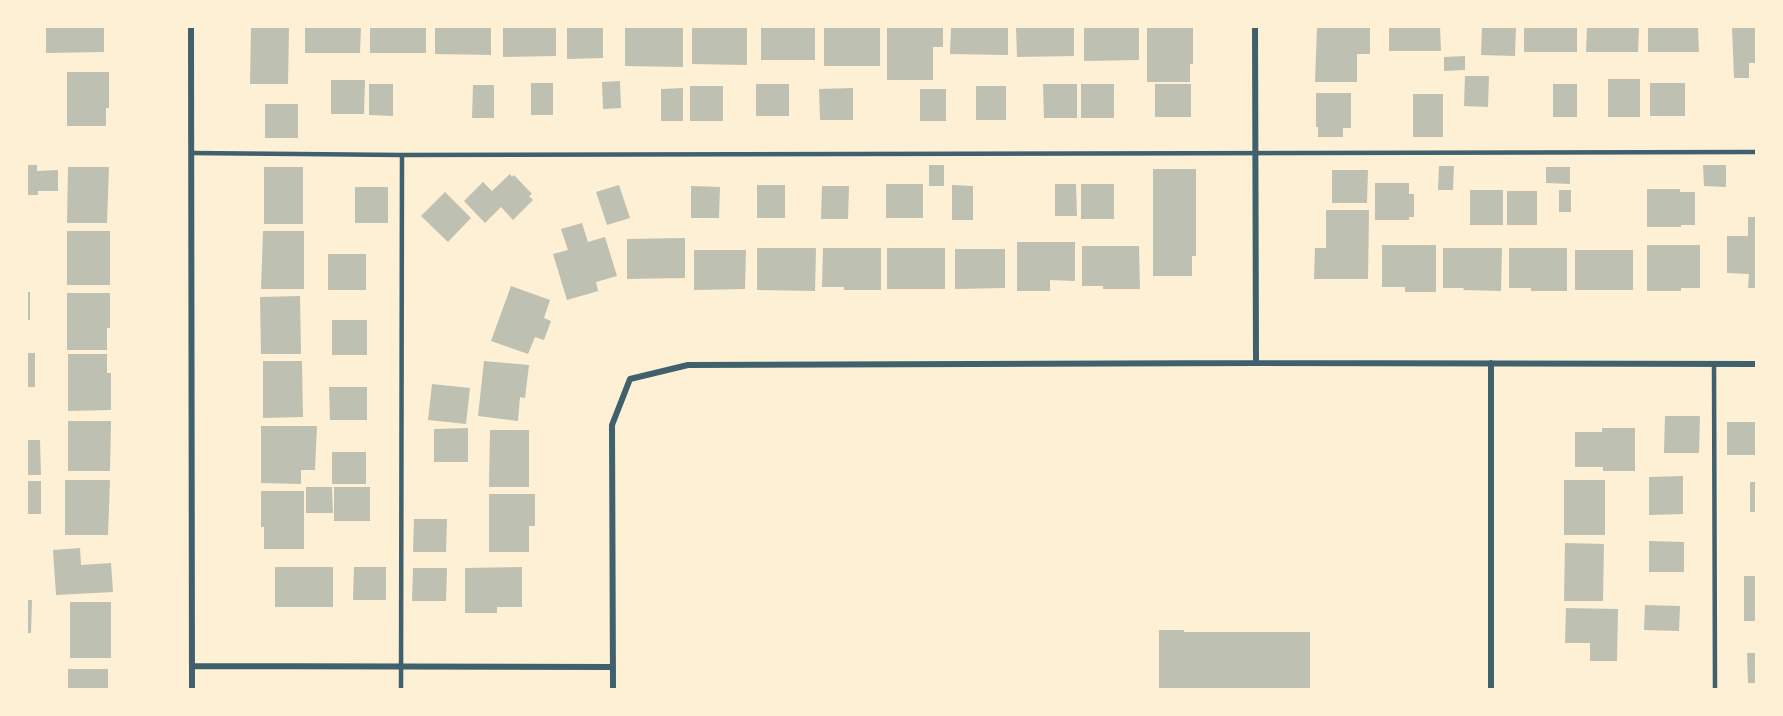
<!DOCTYPE html>
<html>
<head>
<meta charset="utf-8">
<style>
	body { margin:0 }
	#map { position:relative; width:1783px; height:716px; overflow:hidden; background:#fdf0d5; font-family:"Noto Serif",serif }
	canvas { display:block }
	.frame { position:absolute; inset:0; border:28px solid #fdf0d5; pointer-events:none }
</style>
</head>
<body>
<div id="map">
<canvas width="1783" height="716"></canvas>
<div class="frame"></div>
</div>
<script>
const g = document.querySelector('canvas').getContext('2d');
g.lineJoin = 'round';
function fill(path, color) {
  g.fillStyle = color;
  g.fill(path, 'evenodd');
}
function strokePath(path, color, width, dash) {
  g.strokeStyle = color;
  g.lineWidth = width;
  g.lineCap = dash ? 'butt' : 'round';
  g.setLineDash(dash || []);
  g.stroke(path);
}
const building = new Path2D(`
	M46,27H104V52L46,53Z
	M251,27H289L288,84H250Z
	M305,27H361L360,53H305Z
	M370,27H426V53H370Z
	M435,27H491V55L435,54Z
	M503,27H556V56L503,57Z
	M567,27H603V58L567,59Z
	M625,27H683V67L625,66Z
	M692,27H747V65L692,64Z
	M761,27H815V60H761Z
	M824,27H880V66H824Z
	M887,27H943V47H933V80H887Z
	M951,27H1008V55L950,54Z
	M1016,27H1074V56L1017,57Z
	M1084,27H1139V60L1084,61Z
	M1147,27H1193V64H1190V82H1147Z
	M1317,27L1370,28V54H1357V82H1315Z
	M1389,27H1440L1441,51H1389Z
	M1482,27H1516L1515,56L1481,55Z
	M1524,27H1577V52H1524Z
	M1587,27H1639L1638,52H1586Z
	M1648,27H1698L1699,52H1648Z
	M1732,27H1756V63H1749V78H1734Z
	M1465,56V70L1444,71V57Z
	M67,72H109V108H106V126H67Z
	M1465,76H1489L1488,107L1464,106Z
	M1608,79H1640V117H1608Z
	M331,80H365L364,114H331Z
	M620,81L621,108L603,109L602,82Z
	M531,83H553V115H531Z
	M1650,83H1685V116H1650Z
	M369,84H393V116L369,115Z
	M756,84H789V116H756Z
	M1043,84H1077V118H1044Z
	M1081,84H1114V118H1081Z
	M1155,84H1191V117H1155Z
	M1553,84H1577V117H1553Z
	M473,85H494V118H472Z
	M690,86H723V121H690Z
	M976,86H1006V120H976Z
	M683,88V121H661V89Z
	M853,88V120H820L819,89Z
	M920,89H946V121H920Z
	M1316,93H1351V128H1343V137H1318V127H1316Z
	M1413,94H1443V137H1413Z
	M265,104H298V138H265Z
	M27,165H37V171L58,170V191H38V195H27Z
	M929,165H944V186H929Z
	M1703,165H1726V187L1704,186Z
	M1439,166H1454L1453,190H1438Z
	M68,167H109L107,223H67Z
	M264,167H303V224H264Z
	M1546,167H1570V184L1546,183Z
	M1153,169H1196V256H1192V276H1153Z
	M1332,170H1368L1367,203H1332Z
	M510,174L512,177L514,175L532,194L529,196L533,200L513,220L501,207L485,223L464,201L483,182L492,191Z
	M1375,183H1409V194H1414V217H1409V220H1375Z
	M886,184H923V218H886Z
	M1055,184H1076L1077,216H1055Z
	M1081,184H1114V219H1081Z
	M619,185L630,218L607,225L596,192Z
	M757,185H785V218H757Z
	M952,185L973,186V220H952Z
	M691,186L720,187L719,218H691Z
	M822,186H849L848,219H821Z
	M355,187H388V223H355Z
	M1647,189H1680V192H1695V225H1681V227H1647Z
	M1470,190H1503V225H1470Z
	M1559,190H1571V212H1559Z
	M1507,191H1537V225H1507Z
	M445,192L471,218L448,242L421,216Z
	M1326,210H1369L1368,279H1314L1315,248H1326Z
	M1748,217H1756V288H1748L1749,274L1727,273V236H1748Z
	M582,223L588,242L605,237L617,276L596,282L598,291L567,300L553,254L568,250L561,229Z
	M67,231H110V285H67Z
	M263,231H304V289H261Z
	M685,238V278L627,279V239Z
	M1017,242H1075V281L1050,280V291H1017Z
	M1382,245H1436V292H1405V287H1382Z
	M1647,245H1700V288H1681V291H1647Z
	M1082,246H1139L1140,289H1103V286H1082Z
	M757,248H816L815,291L757,290Z
	M823,248H881V290H844V287H822Z
	M887,248H945V289H887Z
	M1443,248H1502L1501,291L1463,290L1464,288H1443Z
	M1509,248H1567V291H1531V288H1509Z
	M955,249H1005V288L955,289Z
	M694,250H746L745,289L694,290Z
	M1575,250H1633V290H1575Z
	M328,254H366V290H328Z
	M511,286L550,300L544,318L551,321L544,340L535,337L528,354L491,341Z
	M27,292H30V320H27Z
	M67,293H110V328H107V350H67Z
	M300,296L301,354H261L260,297Z
	M332,320H367V355H332Z
	M27,353H35V387H27Z
	M68,354H107V373H111V410L68,411Z
	M263,361H302L303,417L263,418Z
	M484,361L529,365L525,398L520,397L518,421L478,416Z
	M432,384L470,388L466,424L428,420Z
	M329,387H367V420H330Z
	M1665,416H1700L1699,453H1664Z
	M68,421H111L110,471H68Z
	M1727,422H1756V455H1727Z
	M261,426H317L315,470H301V484L261,483Z
	M468,428V462H434V429Z
	M1602,428H1635V471H1603V467H1575V432H1602Z
	M490,430H529V487H489Z
	M27,440H40L41,475H27Z
	M332,452H366V484H332Z
	M1683,476V514L1649,515V477Z
	M65,480H110L108,535H65Z
	M1564,480H1605V535H1564Z
	M27,481H41V514H27Z
	M1750,482H1756V512H1750Z
	M306,487H332L333,513H306Z
	M334,487H370V521H334Z
	M261,491H304V549H264V527H261Z
	M489,494H535V526H529V552H489Z
	M414,519H447L446,552H413Z
	M1649,541L1684,542V572H1649Z
	M1565,543L1604,544L1603,601H1564Z
	M80,548L81,565L111,563L113,592L56,595L53,550Z
	M275,567H333V607H275Z
	M354,567H386V600H353Z
	M522,567V607H497V613H465V568Z
	M413,568H447L446,601H412Z
	M1744,576H1756V621H1744Z
	M27,600H32L31,633H27Z
	M70,602H111V658H70Z
	M1645,605L1680,606L1679,631L1644,630Z
	M1566,608L1618,609L1617,661H1590V643H1565Z
	M1159,630H1184V632H1310V689H1159Z
	M1747,653H1756V683H1748Z
	M68,669H108V689H68Z`);
const service = new Path2D(`
	M191,153L402,155L1756,152
	M1714,364L1715,689
	M401,689L402,155`);
const minor = new Path2D(`
	M191,27L192,689
	M1255,27L1256,363
	M192,666L613,667
	M613,689L612,425L630,379L688,365L1256,363L1756,364
	M1491,689V363`);
fill(building, '#bec0b2');
strokePath(service, '#3f606c', 4.5);
strokePath(minor, '#3f606c', 6);
</script>
</body>
</html>
